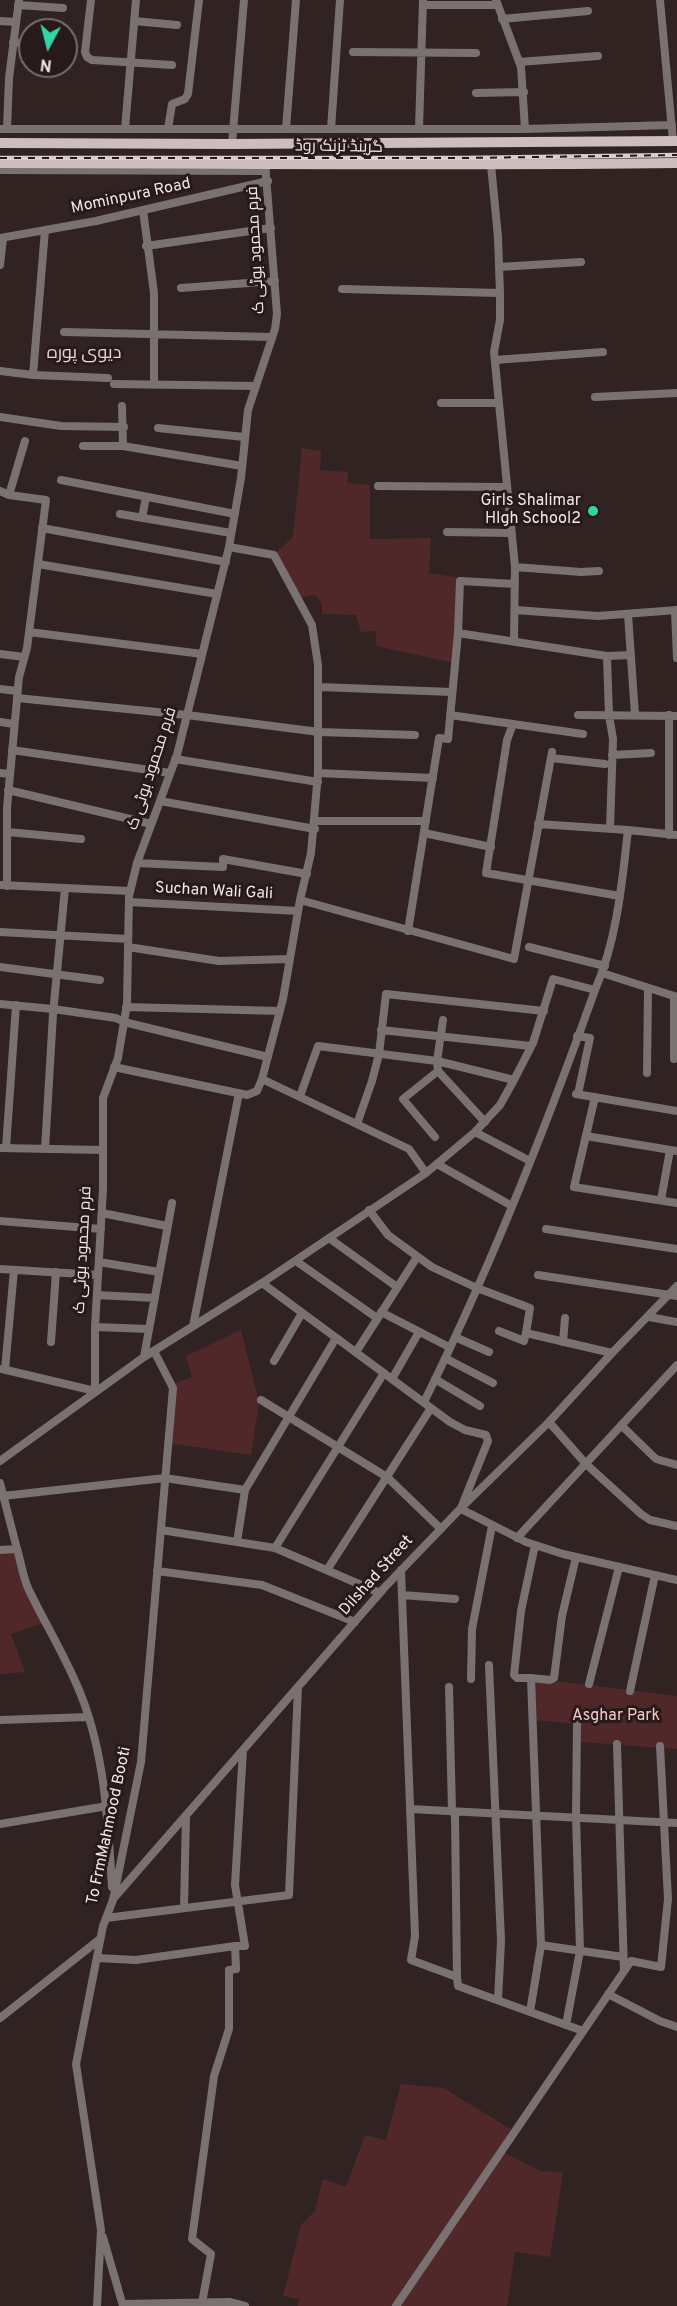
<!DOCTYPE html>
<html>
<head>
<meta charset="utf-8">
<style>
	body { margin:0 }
	#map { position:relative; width:677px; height:2306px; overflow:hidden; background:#322323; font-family:Overpass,sans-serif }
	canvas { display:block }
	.north { position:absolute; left:18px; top:18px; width:60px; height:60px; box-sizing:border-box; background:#281a1a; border:2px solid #786c6c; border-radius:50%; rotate:187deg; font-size:16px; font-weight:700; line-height:24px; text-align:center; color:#f1e7e7 }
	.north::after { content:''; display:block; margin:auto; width:21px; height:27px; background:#35d4a7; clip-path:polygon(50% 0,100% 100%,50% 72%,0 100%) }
</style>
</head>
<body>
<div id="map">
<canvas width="677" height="2306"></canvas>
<div class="north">N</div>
</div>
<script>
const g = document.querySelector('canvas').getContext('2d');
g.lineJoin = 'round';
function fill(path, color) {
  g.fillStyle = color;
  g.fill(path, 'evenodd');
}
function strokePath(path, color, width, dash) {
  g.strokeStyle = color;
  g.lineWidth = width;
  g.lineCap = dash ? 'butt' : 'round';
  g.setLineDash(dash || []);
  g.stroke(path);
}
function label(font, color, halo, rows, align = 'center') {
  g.font = font + ' Overpass,Cairo,sans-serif';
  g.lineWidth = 6;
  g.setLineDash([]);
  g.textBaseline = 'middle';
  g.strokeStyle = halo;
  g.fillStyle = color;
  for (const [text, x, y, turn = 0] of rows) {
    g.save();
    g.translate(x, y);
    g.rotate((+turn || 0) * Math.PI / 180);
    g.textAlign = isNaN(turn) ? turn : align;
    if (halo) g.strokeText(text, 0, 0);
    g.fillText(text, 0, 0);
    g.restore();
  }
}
const green = new Path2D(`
	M302,448L321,451L320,470L348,472L347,483L370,485V539L431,538L429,573L460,578L459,664L376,646V631L361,632L356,615L322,614V605L315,595L297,598L274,555L293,537Z
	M241,1330L259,1403L251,1455L168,1443L171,1385L192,1377L186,1356Z
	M17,1549L27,1587L47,1622L11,1634L25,1672L0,1674V1550Z
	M531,1678L677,1696V1749L581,1742V1724L532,1720Z
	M401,2084L443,2088L514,2131L501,2151L540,2171L563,2172L550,2257L515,2252L507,2306H298L299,2299L283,2296L301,2225L315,2211L323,2179L346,2187L365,2135L386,2140Z`);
const minor = new Path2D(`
	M91,0L85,52L87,57L92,60L172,65
	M496,0L521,67L525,129
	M660,0L673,141
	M18,5L63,8
	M423,5H497
	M502,19L588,11
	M0,21L16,22
	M134,21L177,25
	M13,42L30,44
	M353,52L476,53
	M519,62L598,56
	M476,93L524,92
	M0,129H525L672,125
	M7,129L9,78L19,0
	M125,129L136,0
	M168,129L172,104L185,99L188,94L199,0
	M286,129L296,0
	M331,129L340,0
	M419,129L423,0
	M232,144L244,0
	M491,165L498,237L500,293V320L494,352L515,567L514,641
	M0,170L266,171
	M143,210L154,293V385
	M0,238L96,221L268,181
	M146,246L271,228
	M0,265L3,238
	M499,267L581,262
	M181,288L275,281
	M342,289L500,293
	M64,332L272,337
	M495,360L603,352
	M0,371L33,375L45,230
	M33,375L108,378
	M114,384L256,386
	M595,397L677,393
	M441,403H498
	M122,406L123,446
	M0,417L61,426L124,427
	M158,428L244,437
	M83,446H123L242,466
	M61,480L235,514
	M378,486L506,487
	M0,491L9,495L46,500L27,648L19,677L7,808V886
	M9,495L25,441
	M120,514L231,533
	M142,518L146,497
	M42,528L226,562
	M447,532L511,533
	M38,564L217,594
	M515,567L581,572L599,571
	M515,610L598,616L677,610
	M675,610L677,658
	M628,614L635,715
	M29,632L202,654
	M458,633L607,656L631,655
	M0,654L24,657
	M607,656L609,715L613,739L610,829
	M319,687L452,692
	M0,689L17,691
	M17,698L187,715L319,732L415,735
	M450,715L513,724L507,740L486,873L620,896
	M578,715L677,716
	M669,715V835
	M0,722L14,724
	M513,724L583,734
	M12,750L170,773
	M612,755L651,753
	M551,758L605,764
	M175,759L318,782
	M0,773L10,774
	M318,773L433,778
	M8,790L151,824
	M160,801L315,829
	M315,821H426
	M538,824L628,830L677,835
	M8,832L81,839
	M424,833L491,847
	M137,863L223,867V859L307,874
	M0,885L130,891
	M300,900L514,959L552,752
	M129,902L298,911
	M408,931L439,738L448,739L458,633L460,581L515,584
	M0,932L128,939
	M128,947L219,961L290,959
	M529,947L605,966
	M0,967L100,980
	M602,973L677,997
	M0,1004L53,1009L116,1018L124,1022L268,1057
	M126,1007L280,1011
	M443,1020L437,1061L438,1071L485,1122
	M381,1030L531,1046
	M577,1036L590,1038L578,1094
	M674,1059V996
	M114,1067L247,1095L257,1091L262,1079L283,999L300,900L311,853L318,773V665L312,625L274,555L229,547
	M647,1073L648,988
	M262,1079L409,1149L426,1173
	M576,1094L677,1111
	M300,1096L318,1046L437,1061L514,1080
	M595,1097L574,1187L677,1203
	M357,1124L372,1081L379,1054L386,994L544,1011
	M475,1132L530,1161
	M586,1136L677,1151
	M435,1137L403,1099L438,1071
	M1,1148L103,1150
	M6,1148L16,1005
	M45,1149L53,1014L65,888
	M437,1164L512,1206
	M661,1200L670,1150
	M369,1210L388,1235L432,1267L477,1288L530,1308L526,1333L612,1353
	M102,1213L167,1226
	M0,1221L101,1229
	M546,1229L677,1249
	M329,1238L397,1287
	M296,1261L377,1318
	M99,1262L159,1272
	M0,1269L98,1275
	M538,1275L677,1296
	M262,1283L450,1422L465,1430L486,1435L488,1441L461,1508L463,1510L526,1542L563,1554L677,1580
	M97,1295L155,1298
	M381,1312L449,1347
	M649,1317L677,1322
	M193,1326L239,1093
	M95,1327L149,1329
	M499,1331L524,1341L526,1333
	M455,1337L489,1352
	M51,1342L56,1272
	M563,1342L565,1318
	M356,1352L417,1257
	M144,1357L172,1203
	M445,1358L493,1383
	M274,1361L302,1313
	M2,1369L95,1391
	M5,1370L14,1270
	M392,1379L419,1332
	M435,1379L480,1406
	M95,1391V1327L103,1189V1098L118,1058L127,1004L129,896L137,863L177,755L229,547L241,478L248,410L275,329L277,314L265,163
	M261,1400L387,1477L441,1529
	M424,1402C490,1269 545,1130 595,990
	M549,1422L586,1464L641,1514L650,1520L677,1526
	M621,1425L656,1459L677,1465
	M0,1461L144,1357L262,1283L426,1173L475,1132L500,1105L514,1080L533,1043L553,979L595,990C617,940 622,883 628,830
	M0,1483L17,1549L0,1550
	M3,1496L165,1478L245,1490
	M161,1530L275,1548L380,1593
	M517,1538L677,1365
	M237,1542L245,1490L336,1338
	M275,1548L384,1373
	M17,1549C21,1562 23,1577 28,1588C45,1624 66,1657 81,1695C105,1755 108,1823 112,1887
	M327,1570L431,1408
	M401,1570L415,1936L411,1960L457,1977L458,1986L583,2031
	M157,1571L262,1585L355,1622
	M402,1595L455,1599
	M489,1665L501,1941L498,2000
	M531,1678H517L514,1675L521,1611L535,1545
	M471,1679L472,1629L492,1526
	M589,1684L619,1567
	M449,1687L452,1811L455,1816L457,1977
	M630,1691L655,1575
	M0,1720L88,1717
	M617,1744L624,1971
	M410,1809L677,1823
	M0,1824L107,1806
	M113,1899L385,1587L461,1508L549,1422L612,1353L677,1286
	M184,1907L186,1816
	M106,1918L289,1895L298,1688
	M541,1945L531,1678L550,1680L554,1678L562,1616L576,1557
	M235,1946H245L235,1885L243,1750
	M97,1958L136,1960L235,1946L236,1969L229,1970V2029L214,2076L192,2239L211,2254L202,2303
	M608,1994L660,2021L677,2027
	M530,2012L541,1945L623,1957
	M0,2018L100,1939
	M566,2025L580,1951L576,1817L577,1724
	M103,2237L123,2306
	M123,2304L229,2302L245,2306
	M97,2306L101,2230L76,2064L103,1926L113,1900L141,1762L173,1388L154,1351
	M396,2306L631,1961L661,1967L668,1899L660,1746`);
const major = new Path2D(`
	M0,143L232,144L677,141
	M0,163C226,163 451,166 677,163`);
const rail = new Path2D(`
	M0,158H466L677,155`);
const markers = [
	[593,511,6,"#35d4a7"]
];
const streetNames = [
	["گرینڈ ٹرنک روڈ",339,148,1],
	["Mominpura Road",131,197,-12],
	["فرم محمود بوٹی ک",257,250,-93],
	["فرم محمود بوٹی ک",153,769,-72],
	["Suchan Wali Gali",214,892,3],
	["فرم محمود بوٹی ک",84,1250,-87],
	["Dilshad Street",377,1576,-48],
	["To FrmMahmood Booti",110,1826,-78]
];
const poiNames = [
	["Girls Shalimar",581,502],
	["HIgh School2",581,520]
];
const parkNames = [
	["Asghar Park",616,1717]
];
const neighbourhoodNames = [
	["دیوی پورہ",84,354]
];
fill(green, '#512829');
strokePath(minor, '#7a7272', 8);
strokePath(major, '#cdbdbc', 10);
strokePath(rail, '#dacfcf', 4.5);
strokePath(rail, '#281a1a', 2, [7]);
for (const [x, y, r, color] of markers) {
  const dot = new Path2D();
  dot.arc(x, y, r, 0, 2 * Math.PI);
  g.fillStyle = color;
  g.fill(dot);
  strokePath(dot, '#281a1a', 2);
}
label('16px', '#f1e7e7', '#281a1a', streetNames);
label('16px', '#f1e7e7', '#281a1a', poiNames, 'right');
label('16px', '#f3caca', '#281a1a', parkNames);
label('18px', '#e8d4d4', '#281a1a', neighbourhoodNames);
</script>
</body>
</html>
